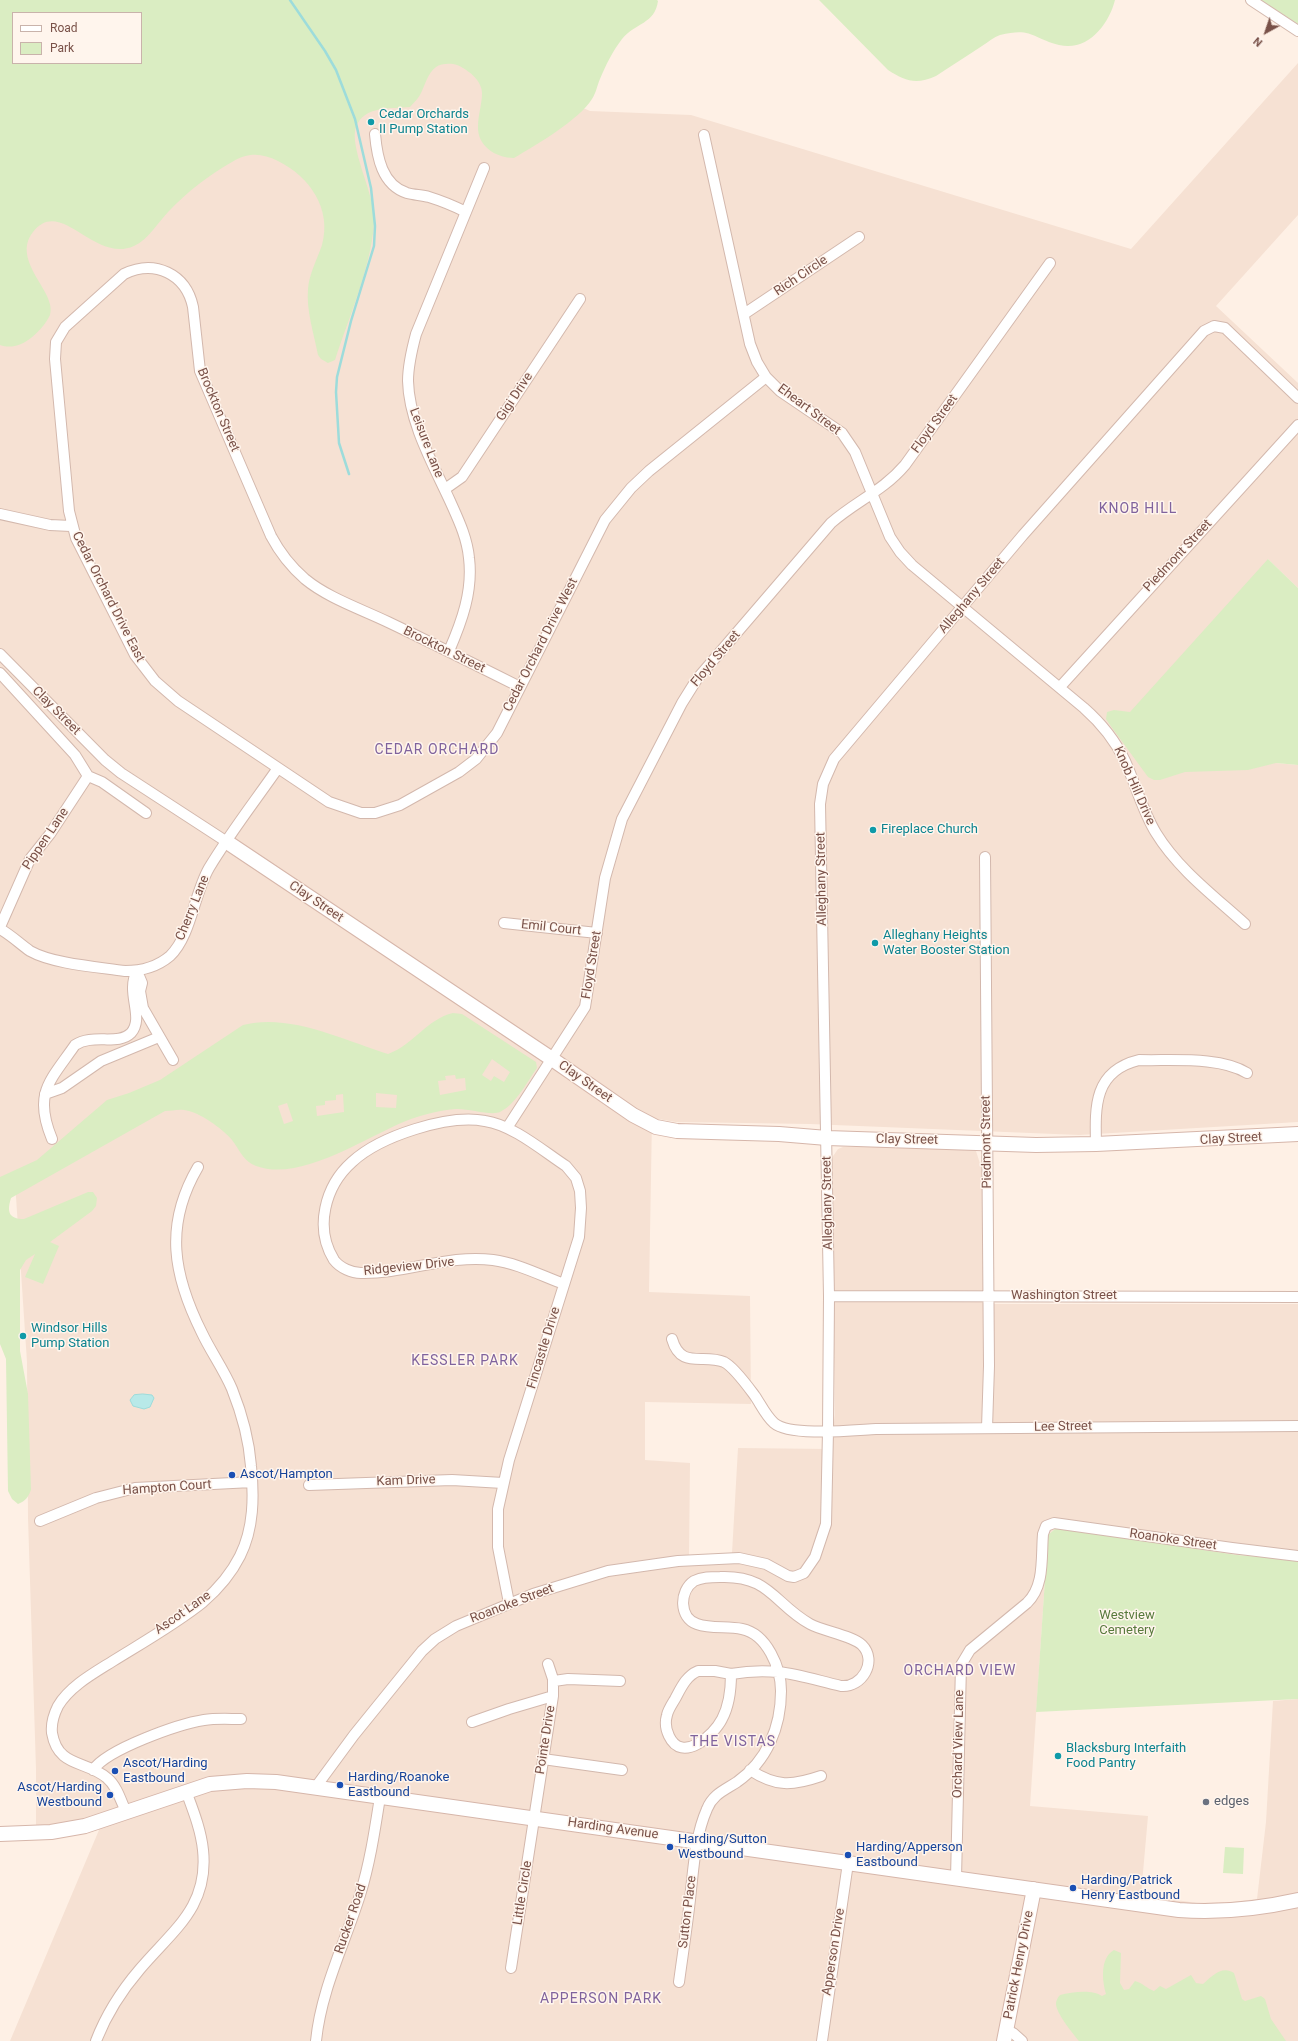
<!DOCTYPE html>
<html>
<head>
<meta charset="utf-8">
<style>
	body { margin:0 }
	#map { position:relative; width:1298px; height:2041px; overflow:hidden; background:#fef0e5; font-family:Roboto,sans-serif }
	canvas { display:block }
	.legend { position:absolute; left:12px; top:12px; width:130px; height:52px; box-sizing:border-box; background:#fff5ed; border:1px solid #c9b3ab; margin:0; padding:5px 7px; list-style:none; font-size:12px; color:#795148 }
	.legend li { display:flex; align-items:center; gap:8px; height:20px }
	.legend b { width:20px; border:1px solid #c9b3ab }
	.north { position:absolute; left:1246px; top:12px; width:40px; height:40px; -webkit-text-stroke:3px #fff5ed; paint-order:stroke; rotate:220deg; font-size:11px; font-weight:700; line-height:16px; text-align:center; color:#795148 }
	.north::after { content:''; display:block; margin:auto; width:14px; height:18px; background:#795148; clip-path:polygon(50% 0,100% 100%,50% 72%,0 100%) }
</style>
</head>
<body>
<div id="map">
<canvas width="1298" height="2041"></canvas>
<ul class="legend">
<li><b style="height:5px;background:#fff"></b>Road</li>
<li><b style="height:11px;background:#daedc2"></b>Park</li>
</ul>
<div class="north">N</div>
</div>
<script>
const g = document.querySelector('canvas').getContext('2d');
g.lineJoin = 'round';
function fill(path, color) {
  g.fillStyle = color;
  g.fill(path, 'evenodd');
}
function strokePath(path, color, width, dash) {
  g.strokeStyle = color;
  g.lineWidth = width;
  g.lineCap = dash ? 'butt' : 'round';
  g.setLineDash(dash || []);
  g.stroke(path);
}
function label(font, color, halo, rows, align = 'center') {
  g.font = font + ' Roboto,sans-serif';
  g.lineWidth = 3;
  g.setLineDash([]);
  g.textBaseline = 'middle';
  g.strokeStyle = halo;
  g.fillStyle = color;
  for (const [text, x, y, turn = 0] of rows) {
    g.save();
    g.translate(x, y);
    g.rotate((+turn || 0) * Math.PI / 180);
    g.textAlign = isNaN(turn) ? turn : align;
    if (halo) g.strokeText(text, 0, 0);
    g.fillText(text, 0, 0);
    g.restore();
  }
}
const residential = new Path2D(`
	M433,14L484,64L590,111L691,115L1131,249L1298,63V215L1216,306L1298,383V588L1268,559L1276,763L1298,765V1122L1079,1135L810,1124L676,1122L652,1118L649,1292L750,1296L751,1404L645,1402V1460L690,1463L689,1556L732,1553L738,1448L830,1449L835,1415L831,1159L838,1149L843,1147H970L976,1151L982,1170L983,1304H1298V1560L1237,1555L1056,1528L1048,1535L1030,1806L1148,1816L1141,1895L1197,1903L1232,1902L1257,1899L1266,1822L1273,1701L1298,1699V2041H10L99,1830L94,1818L36,1830V1769L28,1518L27,1362L15,1182H0V235Z`);
const green = new Path2D(`
	M0,0H657L658,1C655,24 635,23 622,39C612,52 606,65 600,79C597,86 596,93 592,99C579,120 536,145 514,158C496,158 477,146 478,126C478,115 482,104 482,93C482,80 467,69 457,65C452,63 441,63 436,67C427,74 425,86 420,95C417,100 413,103 410,107C392,109 364,105 356,127C349,146 373,192 374,216C375,257 348,320 335,360L328,363L321,359L318,355C314,334 306,310 308,289C309,274 317,260 322,245C332,209 310,177 278,161C262,153 248,152 232,162C209,175 187,192 169,211C158,222 149,239 134,246C94,264 61,196 33,232C10,261 58,293 50,315C46,324 38,332 31,338C22,345 11,349 0,345ZM13,13H141V63H13Z
	M819,0H1115C1109,24 1088,52 1059,45C1032,38 1032,27 1000,35C994,37 988,42 982,46C967,56 951,66 936,76C916,85 905,81 888,70Z
	M1261,0H1298V24Z
	M1268,559L1298,588V765L1276,763L1248,770L1185,772L1160,780H1154L1148,777L1110,725L1106,719L1107,712L1114,710L1130,712Z
	M453,1013L462,1014L536,1062L537,1068C527,1082 516,1104 500,1112C491,1116 467,1108 456,1109C442,1110 425,1114 411,1119C368,1135 302,1183 256,1166C244,1162 239,1149 232,1140C223,1129 198,1111 184,1110C178,1109 171,1111 165,1111L11,1198C7,1211 8,1219 24,1219L88,1192H93L97,1198L96,1206L92,1211L50,1242L59,1246L43,1284L25,1277L35,1254L26,1260L20,1270V1351L28,1394L31,1490C28,1497 26,1501 18,1504L12,1499L8,1491L6,1359L0,1344V1177L37,1160L107,1100L129,1093L160,1080L243,1025C290,1013 343,1040 388,1054C413,1045 427,1019 453,1013ZM492,1059L510,1072L504,1082L494,1076L491,1081L482,1075ZM455,1075L456,1079L465,1078L466,1090L440,1095L438,1081L446,1080L445,1076ZM376,1093L397,1095L396,1108L376,1107ZM343,1094L344,1112L317,1116L316,1106L325,1105V1101L336,1100V1095ZM287,1103L293,1121L284,1124L278,1106Z
	M1056,1528L1237,1555L1298,1560V1699L1036,1712L1048,1535Z
	M1225,1847L1244,1848L1243,1874L1223,1873Z
	M1114,1950L1121,1953L1120,1983L1124,1990L1129,1989L1135,1981C1143,1983 1146,1988 1154,1991L1160,1986L1166,1989L1191,1975L1196,1983L1203,1984C1212,1976 1222,1965 1234,1973L1242,1999L1245,2001L1261,1996L1265,1999L1271,2019L1286,2041H1079C1074,2035 1055,2012 1056,2003C1056,2001 1058,1997 1060,1995C1072,1992 1092,1989 1102,1996L1106,1994C1102,1980 1100,1958 1114,1950Z`);
const water = new Path2D(`
	M143,1394L152,1395L154,1398L150,1407L144,1409L133,1406L130,1400L134,1395Z`);
const stream = new Path2D(`
	M290,0L325,51L336,70L355,119L371,188L375,226L374,246L351,321L337,377L336,392L339,443L349,474`);
const street = new Path2D(`
	M1251,0L1298,31
	M375,134C377,157 382,185 407,193C414,195 422,195 429,197C442,201 454,206 466,212
	M704,135L750,344L757,362L766,377L780,391L842,433L855,452L890,537L900,552L912,565L1084,708C1101,723 1115,740 1125,761C1136,785 1142,810 1156,833C1178,869 1214,896 1245,924
	M744,314L859,237
	M445,489L462,477L580,299
	M0,514L50,525L71,526
	M449,651C462,621 473,591 469,558C467,537 458,519 450,501C433,464 409,422 408,381C408,365 412,349 416,334L484,168
	M0,654L105,760L121,773L227,842
	M0,673L75,755L88,776L102,782L146,813
	M520,687C476,665 432,643 388,622C361,609 328,598 305,579C290,566 280,553 271,536L200,371L193,307C186,274 155,259 124,274L65,327L56,342L55,359L69,511L76,538L135,655L155,681L178,701L329,802L361,813H375L400,805L459,772L476,759L497,733L605,520L631,488L649,471L766,377
	M1060,687L1298,425
	M985,857L989,1366L987,1428
	M504,923L597,933
	M0,927L30,859L50,834L88,776
	M0,929C11,935 20,944 30,951C53,964 98,967 125,971C141,971 157,967 170,956C191,936 194,894 209,868C230,833 255,801 278,768
	M137,971L142,983L140,991L143,1008L173,1060
	M45,1094L62,1088L101,1061L159,1037
	M507,1128L585,1007L605,878L622,819L682,703L697,679L831,523C856,501 883,491 905,465L1050,263
	M52,1139C33,1093 50,1081 75,1045C93,1033 118,1046 131,1033C145,1017 125,993 137,971
	M1096,1144C1095,1106 1094,1071 1139,1060C1171,1061 1220,1056 1247,1073
	M829,1296L1298,1297
	M672,1339C681,1370 703,1353 724,1362C734,1367 749,1388 755,1396C761,1405 766,1416 774,1423C790,1437 855,1430 876,1429L1298,1426
	M309,1485L452,1480L503,1483
	M40,1521L96,1498L135,1488L252,1482
	M509,1603L498,1547V1509L509,1460L579,1237L581,1208L580,1191L576,1178L566,1166C543,1151 513,1125 485,1121C448,1114 380,1136 352,1162C325,1186 314,1228 334,1260C340,1268 352,1273 361,1273C405,1274 449,1254 493,1260C517,1263 542,1276 564,1284
	M698,1671H715L731,1674C731,1689 729,1706 722,1719C714,1735 682,1764 669,1736C666,1730 665,1722 667,1715C668,1710 672,1704 675,1699C681,1688 686,1676 698,1671Z
	M554,1681L568,1679L620,1681
	M472,1722L509,1709L553,1696
	M543,1759L622,1770
	M93,1770C107,1749 179,1724 204,1720C216,1718 229,1719 241,1719
	M750,1770C776,1787 792,1786 821,1776
	M315,1788L354,1735L422,1651L435,1639L456,1626L533,1594L608,1571L678,1561L739,1558L766,1564L788,1576L794,1577L804,1573L815,1557L826,1524L828,1431L829,1296L820,804L823,784L834,759L1023,535L1204,331L1214,326L1225,328L1298,398
	M126,1812C121,1801 117,1786 107,1778C86,1760 58,1768 52,1733C51,1724 54,1714 58,1706C70,1686 94,1673 113,1661C142,1643 177,1623 203,1602C218,1589 231,1574 240,1556C254,1528 254,1496 251,1466C249,1440 242,1414 232,1389C224,1370 211,1352 202,1333C173,1275 164,1225 198,1167
	M956,1878L961,1665L970,1650L1027,1603C1045,1586 1041,1557 1043,1534L1046,1526L1054,1523L1232,1548L1298,1556
	M511,1968L553,1696V1679L548,1664
	M679,1982C683,1952 688,1921 691,1890C694,1862 696,1834 707,1809C713,1794 725,1790 737,1782C767,1761 781,1727 781,1691C781,1668 767,1634 742,1629C727,1626 711,1629 697,1624C679,1618 679,1591 694,1581C702,1577 711,1577 720,1577C770,1575 774,1604 810,1624C823,1631 853,1636 862,1645C878,1661 862,1688 841,1686C799,1676 776,1666 731,1674
	M1006,2030L1013,2033L1022,2041
	M96,2041C106,2015 122,1990 140,1969C173,1930 209,1907 203,1850C201,1830 193,1810 186,1791
	M316,2041C321,1990 345,1943 360,1895C370,1863 375,1829 380,1797
	M822,2041L848,1863`);
const secondary = new Path2D(`
	M227,842L552,1059L633,1115L656,1127L677,1131L779,1134L827,1138L1036,1145L1096,1144L1298,1134
	M0,1834L51,1832L85,1826L210,1784L247,1781L276,1782L1179,1910C1219,1913 1258,1909 1298,1900
	M1004,2041L1034,1889`);
const markers = [
	[371,122,4,"#0f9aa8"],
	[873,830,4,"#0f9aa8"],
	[875,943,4,"#0f9aa8"],
	[23,1336,4,"#0f9aa8"],
	[232,1475,4,"#1a4fb4"],
	[1058,1756,4,"#0f9aa8"],
	[115,1771,4,"#1a4fb4"],
	[340,1785,4,"#1a4fb4"],
	[110,1795,4,"#1a4fb4"],
	[1206,1802,4,"#6b7280"],
	[670,1847,4,"#1a4fb4"],
	[848,1855,4,"#1a4fb4"],
	[1073,1888,4,"#1a4fb4"]
];
const cultureNames = [
	["Cedar Orchards",379,115],
	["II Pump Station",379,130],
	["Fireplace Church",881,830],
	["Alleghany Heights",883,936],
	["Water Booster Station",883,951],
	["Windsor Hills",31,1329],
	["Pump Station",31,1344],
	["Blacksburg Interfaith",1066,1749],
	["Food Pantry",1066,1764]
];
const streetNames = [
	["Rich Circle",801,276,-34],
	["Gigi Drive",515,397,-57],
	["Brockton Street",218,410,67],
	["Eheart Street",809,410,37],
	["Floyd Street",935,424,-54],
	["Leisure Lane",426,443,69],
	["Piedmont Street",1178,556,-47],
	["Alleghany Street",972,596,-50],
	["Cedar Orchard Drive East",108,597,63],
	["Cedar Orchard Drive West",541,645,-63],
	["Brockton Street",444,650,26],
	["Floyd Street",716,659,-50],
	["Clay Street",56,711,45],
	["Knob Hill Drive",1134,786,66],
	["Pippen Lane",46,839,-56],
	["Alleghany Street",822,879,-91],
	["Clay Street",316,902,34],
	["Cherry Lane",193,908,-68],
	["Emil Court",551,928,6],
	["Floyd Street",592,965,-81],
	["Clay Street",585,1082,35],
	["Clay Street",1231,1139,-3],
	["Clay Street",907,1140,1],
	["Piedmont Street",987,1142,-91],
	["Alleghany Street",828,1203,-91],
	["Ridgeview Drive",409,1267,-6],
	["Washington Street",1064,1296],
	["Fincastle Drive",544,1348,-73],
	["Lee Street",1063,1427,-1],
	["Kam Drive",406,1481,-2],
	["Hampton Court",167,1488,-4],
	["Roanoke Street",1173,1540,8],
	["Roanoke Street",512,1604,-21],
	["Ascot Lane",183,1613,-35],
	["Pointe Drive",546,1740,-81],
	["Orchard View Lane",959,1744,-89],
	["Harding Avenue",613,1829,8],
	["Little Circle",523,1893,-81],
	["Sutton Place",688,1912,-83],
	["Rucker Road",351,1919,-71],
	["Apperson Drive",834,1952,-81],
	["Patrick Henry Drive",1019,1965,-79]
];
const transitNames = [
	["Ascot/Hampton",240,1475],
	["Ascot/Harding",123,1764],
	["Eastbound",123,1779],
	["Harding/Roanoke",348,1778],
	["Eastbound",348,1793],
	["Ascot/Harding",102,1788,"right"],
	["Westbound",102,1803,"right"],
	["Harding/Sutton",678,1840],
	["Westbound",678,1855],
	["Harding/Apperson",856,1848],
	["Eastbound",856,1863],
	["Harding/Patrick",1081,1881],
	["Henry Eastbound",1081,1896]
];
const parkNames = [
	["Westview",1127,1616],
	["Cemetery",1127,1631]
];
const worshipNames = [
	["edges",1214,1802]
];
const neighbourhoodNames = [
	["KNOB HILL",1138,509],
	["CEDAR ORCHARD",437,750],
	["KESSLER PARK",465,1361],
	["ORCHARD VIEW",960,1671],
	["THE VISTAS",733,1742],
	["APPERSON PARK",601,1999]
];
fill(residential, '#f6e1d3');
fill(green, '#daedc2');
fill(water, '#b8e9e8');
strokePath(water, '#9ddcdb', 1);
strokePath(stream, '#9ddcdb', 2.5);
strokePath(street, '#d3b8ad', 12);
strokePath(secondary, '#d6b6aa', 16);
strokePath(street, '#fff', 10);
strokePath(secondary, '#fff', 14);
for (const [x, y, r, color] of markers) {
  const dot = new Path2D();
  dot.arc(x, y, r, 0, 2 * Math.PI);
  g.fillStyle = color;
  g.fill(dot);
  strokePath(dot, '#fff5ed', 1.5);
}
label('13px', '#0d838f', '#fff5ed', cultureNames, 'left');
label('13px', '#795148', '#fff5ed', streetNames);
label('13px', '#164399', '#fff5ed', transitNames, 'left');
label('13px', '#587a3c', '#fff5ed', parkNames);
label('13px', '#5b616d', '#fff5ed', worshipNames, 'left');
g.letterSpacing = '1px';
label('14px', '#80639d', '#fff5ed', neighbourhoodNames);
g.letterSpacing = '0px';
</script>
</body>
</html>
